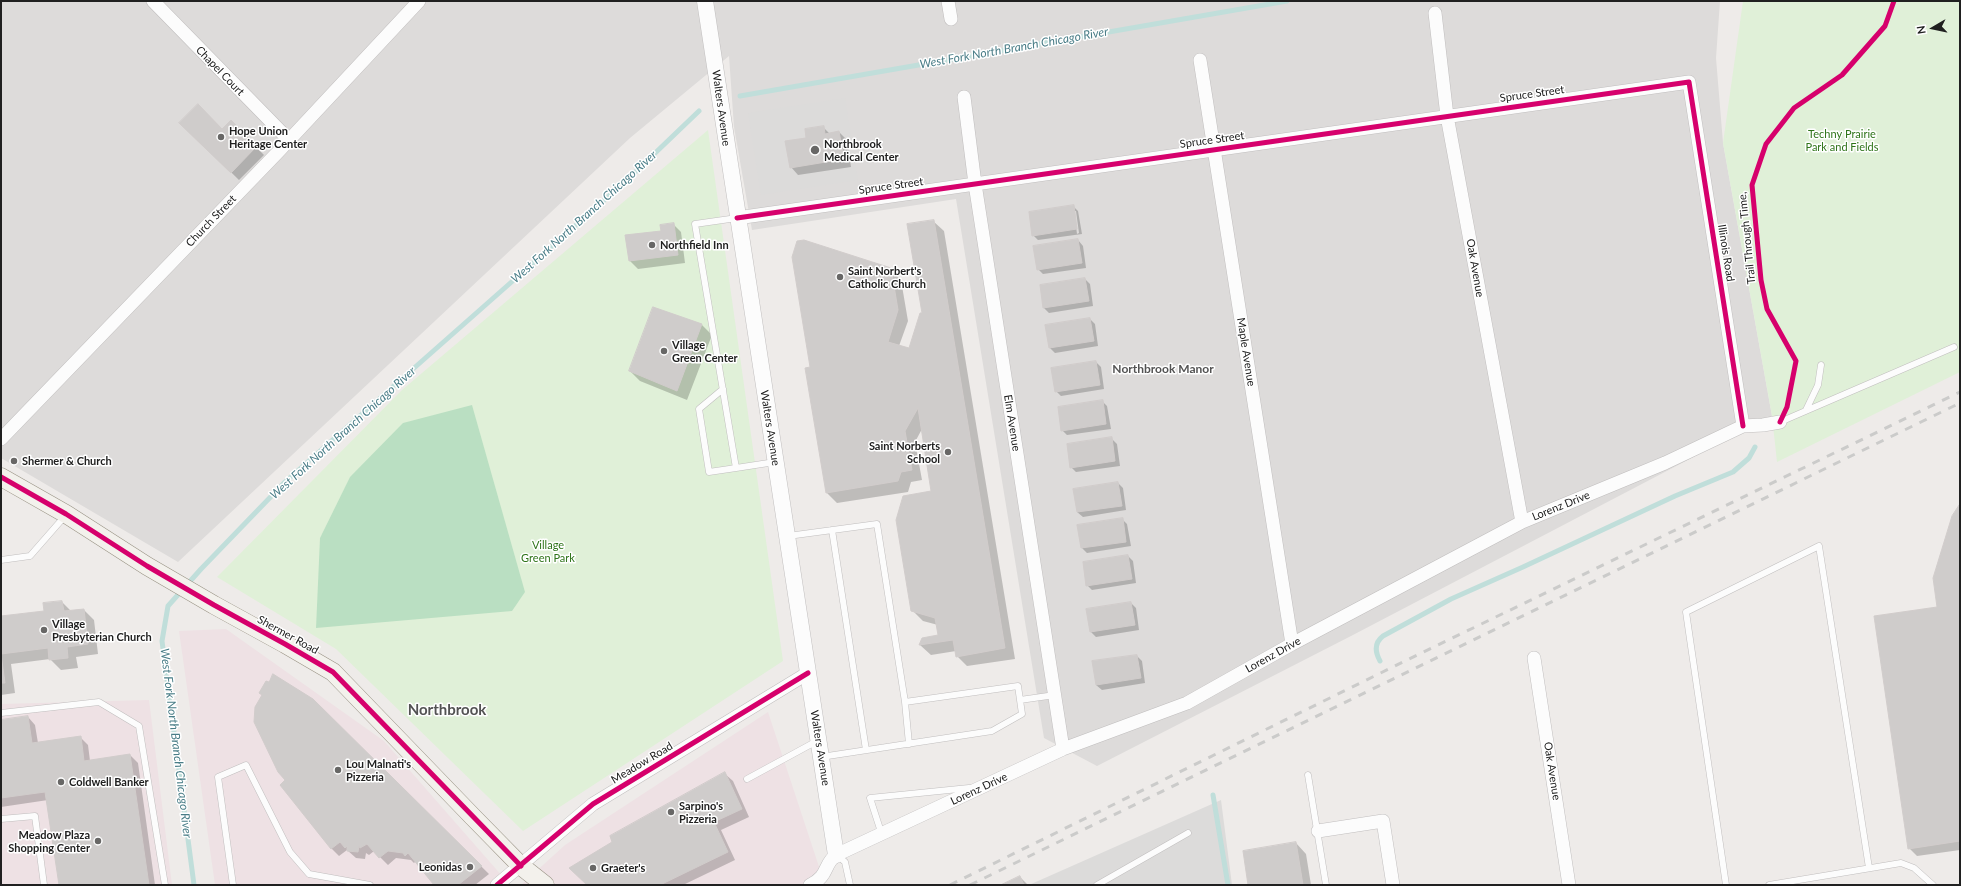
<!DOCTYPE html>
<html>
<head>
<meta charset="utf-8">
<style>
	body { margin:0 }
	#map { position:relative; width:1961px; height:886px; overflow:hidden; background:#eeebe9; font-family:Lato,sans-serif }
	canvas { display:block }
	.frame { position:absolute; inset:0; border:2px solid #202020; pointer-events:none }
	.north { position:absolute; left:1913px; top:8px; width:40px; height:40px; -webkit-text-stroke:3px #fff; paint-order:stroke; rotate:261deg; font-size:11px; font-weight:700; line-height:16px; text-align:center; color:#202020 }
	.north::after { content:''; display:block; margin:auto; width:14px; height:18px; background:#202020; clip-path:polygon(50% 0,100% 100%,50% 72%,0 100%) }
</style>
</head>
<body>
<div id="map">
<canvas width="1961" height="886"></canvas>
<div class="frame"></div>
<div class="north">N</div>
</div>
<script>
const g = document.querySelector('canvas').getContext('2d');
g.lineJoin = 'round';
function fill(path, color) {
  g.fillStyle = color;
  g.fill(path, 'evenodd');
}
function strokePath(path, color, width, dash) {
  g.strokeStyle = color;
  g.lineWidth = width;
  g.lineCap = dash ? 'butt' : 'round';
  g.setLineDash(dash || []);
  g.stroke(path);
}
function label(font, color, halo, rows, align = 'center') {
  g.font = font + ' Lato,sans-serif';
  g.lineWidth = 3;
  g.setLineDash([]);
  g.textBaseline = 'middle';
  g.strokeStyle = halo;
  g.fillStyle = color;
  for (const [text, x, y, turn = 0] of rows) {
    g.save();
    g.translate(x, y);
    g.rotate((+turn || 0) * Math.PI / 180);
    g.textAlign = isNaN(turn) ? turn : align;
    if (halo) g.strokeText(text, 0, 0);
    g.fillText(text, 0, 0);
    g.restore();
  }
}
const residential = new Path2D(`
	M1,1H1720L1716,58L1723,143L1772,416L1351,636L1097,766L1044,738L956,199L752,230L734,127L729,56L630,138L178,562L1,458Z`);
const commercial = new Path2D(`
	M226,629L384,741L510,885H215L179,631Z
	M149,700L172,885H1V704Z
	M768,712L825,885H521L565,845Z`);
const religious = new Path2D(`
	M845,98L858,180L761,195L748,113Z
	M1221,800L1232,885H1029Z`);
const park = new Path2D(`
	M1743,1H1960V372L1777,462L1772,416L1723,143Z
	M708,130L783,661L523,831L336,649L217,577L402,390Z`);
const pitch = new Path2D(`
	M472,405L525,592L512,611L316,628L320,538L350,477L403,423Z`);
const shadow = new Path2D(`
	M231,122L264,155L239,180L181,123L222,130Z
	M823,127L830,134L839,132L847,140L851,167L798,175L791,167L807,139Z
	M1073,206L1078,211L1082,234L1038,240L1033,235ZM1074,211H1076L1079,233L1077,234Z
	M933,221L944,231L1015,659L967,666L957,656L956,651L931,655L920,645L922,639L939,636L938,625L923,621L912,610L933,492L922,429L915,442L922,480L911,482L908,492L837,503L827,493L811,368L890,269L901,280L908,321L899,346L910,350L924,315Z
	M673,224L681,232L685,263L638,269L630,261Z
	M1078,240L1083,246L1086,268L1043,274L1038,269Z
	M1085,279L1090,284L1093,306L1049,313L1044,308L1041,286Z
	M654,308L702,325L712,335L687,400L640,381L630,371Z
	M1090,319L1095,324L1098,346L1055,353L1050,348Z
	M1096,362L1101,367L1104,389L1061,396L1056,391Z
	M1102,401L1107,406L1111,429L1067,435L1062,430Z
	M1112,439L1117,444L1120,466L1076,472L1071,467Z
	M1118,483L1123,488L1126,510L1083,517L1077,512Z
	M1960,505V850L1917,856L1909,848L1939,607Z
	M1122,519L1127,524L1131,546L1087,553L1082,548Z
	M1128,556L1133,561L1136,583L1092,590L1087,585Z
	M62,602L71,611L84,610L94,620L98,654L76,657L78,668L61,670L50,659L11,664L15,693L1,695V617L46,612Z
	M1131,603L1136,608L1139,630L1096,637L1091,632Z
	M1137,656L1142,661L1145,683L1102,690L1096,685Z
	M312,700L489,874L475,885H435L416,861L414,863L411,860L396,858L388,865L374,851L369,855L366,853L365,859L356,858L347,850L339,856L331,848L286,780Z
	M28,717L35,725L38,743L80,737L88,745L90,761L130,755L138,763L155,885H60L48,800L1,807V721Z
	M725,774L733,781L749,817L721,830L735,860L683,885H588Z
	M1296,843L1306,854L1311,885H1250Z
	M1020,877L1028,885H1003Z`);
const stream = new Path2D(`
	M740,96L1287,1
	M1380,661C1375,652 1374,643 1383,636L1451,599L1523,567L1675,496L1733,472L1749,458L1755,447
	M1213,795L1228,885
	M194,885L162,641L168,606L201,569L285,482L627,180L699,111`);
const building = new Path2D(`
	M198,104L222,129L231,120L257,146L231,173L179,123Z
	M824,126L825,134L839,131L844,159L790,168L785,141L806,138L805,129Z
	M1074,205L1077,229L1032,236L1029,212Z
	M934,220L1005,648L956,657L953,640L919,645L922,638L938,635L935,618L911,611L896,520L903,496L931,491L918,408L905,431L912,470L901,472L898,481L826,493L805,368L810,367L792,257L797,241L804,240L891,268L898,310L888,342L909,348L920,313H922L907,224Z
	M674,223L678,255L629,261L625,235L661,231L660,225Z
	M1078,239L1082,263L1037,270L1033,246Z
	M1085,278L1089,301L1043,308L1040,285Z
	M653,307L702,324L677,391L629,371Z
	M1090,318L1094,341L1049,348L1045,325Z
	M1096,361L1100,385L1055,392L1051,368Z
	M1103,400L1106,424L1061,431L1058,407Z
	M1112,437L1115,461L1070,468L1067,444Z
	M1118,482L1122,506L1077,512L1073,489Z
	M1960,504V841L1908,849L1874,616L1937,607L1933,578L1952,516Z
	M1123,518L1126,542L1081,548L1077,525Z
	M1128,555L1132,579L1086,586L1083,562Z
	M62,601L64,611L84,609L88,644L67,647L68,658L49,660L48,648L1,654L5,683H1V616L44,611L43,603Z
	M1131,602L1135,625L1090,632L1086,609Z
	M1137,655L1141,678L1096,685L1092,661Z
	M273,674L313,699L482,866L458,885H434L408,853L405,856L403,853L388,851L379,858L367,844L360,848L359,846L358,852L347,851V846L345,848L340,842L331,849L280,785L285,780L278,772L254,722L255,707L262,695L259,693L266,681L269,682Z
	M28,716L32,743L81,736L84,761L130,754L149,885H59L45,792L1,798V720Z
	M725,772L742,809L714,822L728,852L660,885H587L569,868L612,842L610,836Z
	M1296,842L1303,885H1248L1243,851Z
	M1020,876L1024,885H1001Z`);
const service = new Path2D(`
	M737,218L695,224L736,468L775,462
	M723,389L699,409L709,472L736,468
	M1806,410L1818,385L1821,365
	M1780,422L1954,347
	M832,530L866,750
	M788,536L877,524L905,702L1018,686L1022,714L992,731L821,757
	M1,560L30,556L65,516
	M1020,700L1055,695
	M905,702L909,744
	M1,713L99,702L139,726L165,885
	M1308,775L1326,885
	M747,779L817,741
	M1,819L35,816L44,885
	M882,835L870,798L969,788
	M837,855L845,862L850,885
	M233,885L218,777L246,765L290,852L309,874L370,885
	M1097,885L1188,833
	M1726,885L1686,612L1819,546L1869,868
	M1769,885L1901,863L1914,868L1933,885`);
const minor = new Path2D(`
	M153,1L289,140
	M948,1L951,19
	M1435,13L1447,116L1522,522
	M1200,60L1292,644
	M964,97L975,184L1063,749
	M737,218L1689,82L1743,426
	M1,439L278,152L419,1
	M1534,658L1569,885
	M1318,831L1383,821L1393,885
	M497,885L593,804L808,673
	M810,885C829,876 823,865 836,855L1063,749L1187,703L1292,644L1522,522L1665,463L1743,426L1763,425L1780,422`);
const tertiary = new Path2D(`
	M705,1L836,855`);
const secondary = new Path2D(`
	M1,477L66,514L147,566L214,605L285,644L333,672L472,816L521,866L545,885`);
const rail = new Path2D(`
	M950,885L1405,661L1960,392
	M970,885L1960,403`);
const cycleway = new Path2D(`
	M737,218L1689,82L1743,426
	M1780,422L1787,407L1796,361L1767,309L1761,280L1752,185L1766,144L1794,108L1842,75L1885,26L1894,1
	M1,477L66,514L147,566L214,605L285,644L333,672L521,866
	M497,885L593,804L808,673`);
const markers = [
	[221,137,4,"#686766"],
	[815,150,5,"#686766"],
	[652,245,4,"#686766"],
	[840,277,4,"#686766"],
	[664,351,4,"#686766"],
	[948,452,4,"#686766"],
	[14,461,4,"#686766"],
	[44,630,4,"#686766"],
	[338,770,4,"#686766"],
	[61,782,4,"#686766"],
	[671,812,4,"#686766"],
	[98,841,4,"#686766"],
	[470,867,4,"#686766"],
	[593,868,4,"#686766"]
];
const streetNames = [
	["Chapel Court",220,71,46],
	["Spruce Street",1532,94,-8],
	["Walters Avenue",721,108,82],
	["Spruce Street",1212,140,-8],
	["Spruce Street",891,186,-8],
	["Church Street",211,221,-46],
	["Trail Through Time,",1747,238,-96],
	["Illinois Road",1726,253,81],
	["Oak Avenue",1475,268,80],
	["Maple Avenue",1246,352,81],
	["Elm Avenue",1012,423,81],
	["Walters Avenue",770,428,81],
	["Lorenz Drive",1561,506,-22],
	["Shermer Road",288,635,29],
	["Lorenz Drive",1273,655,-29],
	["Walters Avenue",820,748,81],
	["Meadow Road",642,763,-31],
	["Oak Avenue",1552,771,81],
	["Lorenz Drive",979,789,-25]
];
const poiNames = [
	["Hope Union",229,131],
	["Heritage Center",229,144],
	["Northbrook",824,144],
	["Medical Center",824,157],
	["Northfield Inn",660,245],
	["Saint Norbert's",848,271],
	["Catholic Church",848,284],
	["Village",672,345],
	["Green Center",672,358],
	["Saint Norberts",940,446,"right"],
	["School",940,459,"right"],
	["Shermer & Church",22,461],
	["Village",52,624],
	["Presbyterian Church",52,637],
	["Lou Malnati's",346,764],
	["Pizzeria",346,777],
	["Coldwell Banker",69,782],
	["Sarpino's",679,806],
	["Pizzeria",679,819],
	["Meadow Plaza",90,835,"right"],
	["Shopping Center",90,848,"right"],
	["Leonidas",462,867,"right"],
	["Graeter's",601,868]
];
const parkNames = [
	["Techny Prairie",1842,134],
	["Park and Fields",1842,147],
	["Village",548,545],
	["Green Park",548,558]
];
const waterNames = [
	["West Fork North Branch Chicago River",1014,48,-10],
	["West Fork North Branch Chicago River",584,217,-42],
	["West Fork North Branch Chicago River",343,433,-42],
	["West Fork North Branch Chicago River",176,743,83]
];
const neighbourhoodNames = [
	["Northbrook Manor",1163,369]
];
const districtNames = [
	["Northbrook",447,710]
];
fill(residential, '#dddbda');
fill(commercial, '#eee1e4');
fill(religious, '#dcdbda');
fill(park, '#e0f0d8');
fill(pitch, '#badfc2');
fill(shadow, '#0003');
strokePath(stream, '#c0deda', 5);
fill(building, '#cfcccb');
strokePath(building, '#d1cccb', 1);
strokePath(service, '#c0bebe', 7);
strokePath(minor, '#c0bebe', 14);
strokePath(tertiary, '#c0bebe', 17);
strokePath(secondary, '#979183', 19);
strokePath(service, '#fcfcfc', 6);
strokePath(minor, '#fcfcfc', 13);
strokePath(tertiary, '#fcfcfc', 16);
strokePath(secondary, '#f3f1ec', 18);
strokePath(rail, '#cbcbca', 3, [8, 8]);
strokePath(cycleway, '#d6006c', 5);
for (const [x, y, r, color] of markers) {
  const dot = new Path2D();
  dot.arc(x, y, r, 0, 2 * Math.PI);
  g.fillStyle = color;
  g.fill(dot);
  strokePath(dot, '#fff', 1.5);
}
label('11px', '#202020', '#fff', streetNames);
label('bold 11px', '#202020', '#fff', poiNames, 'left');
label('11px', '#2e7419', '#fff', parkNames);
label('italic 12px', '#497d87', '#fff', waterNames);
label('bold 12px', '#535353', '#fff', neighbourhoodNames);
label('bold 15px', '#535353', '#fff', districtNames);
</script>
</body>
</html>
